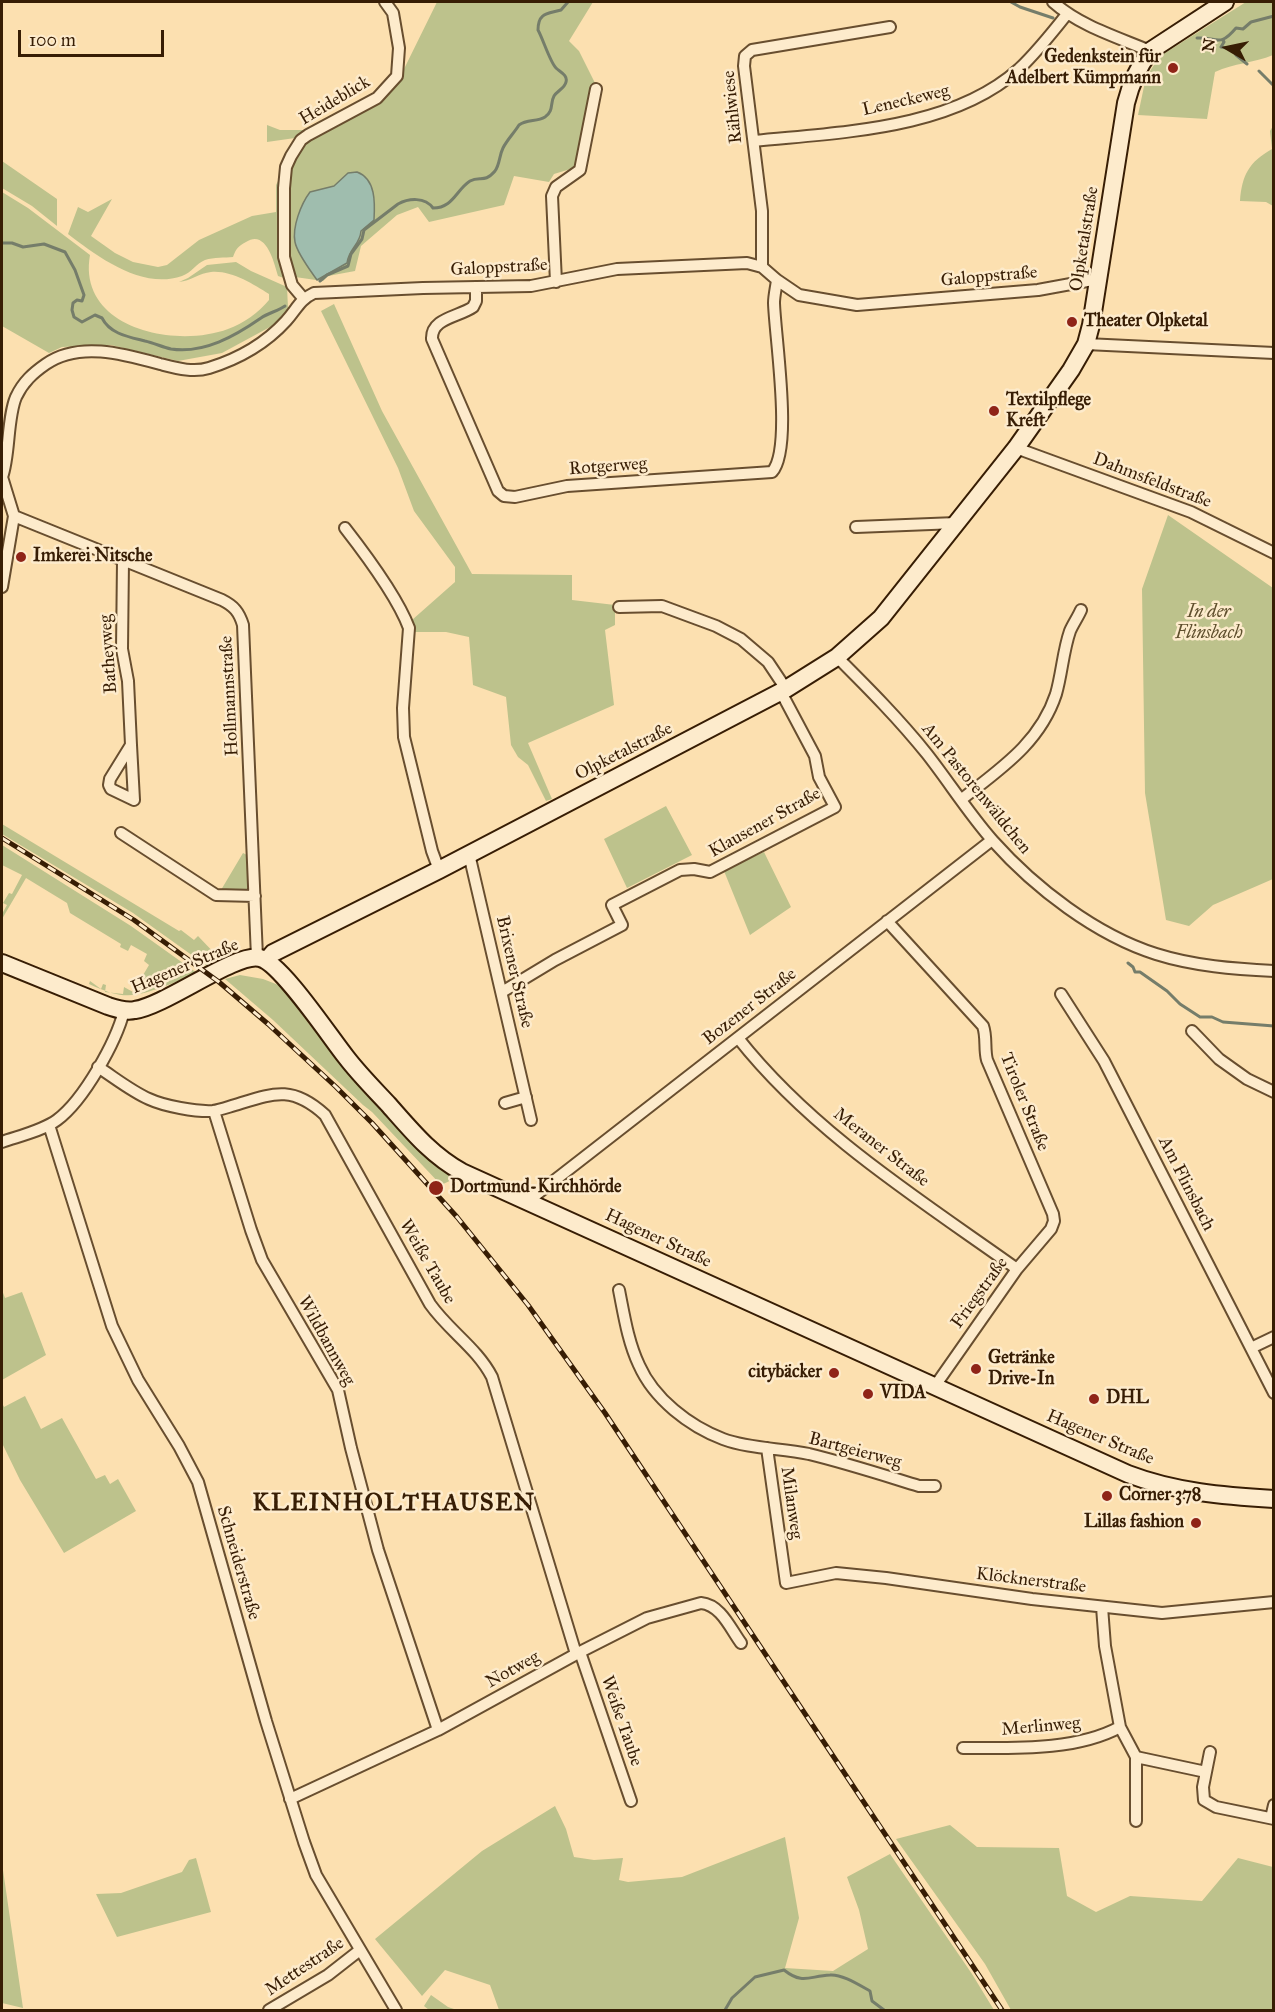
<!DOCTYPE html>
<html>
<head>
<meta charset="utf-8">
<style>
	body { margin:0 }
	#map { position:relative; width:1275px; height:2012px; overflow:hidden; background:#fce0b0; font-family:"IM FELL Great Primer",serif }
	canvas { display:block }
	.frame { position:absolute; inset:0; border:3px solid #371d04; pointer-events:none }
	.north { position:absolute; left:1197px; top:18px; width:60px; height:60px; -webkit-text-stroke:4px #fdebcc; paint-order:stroke; rotate:279deg; font-size:16px; font-weight:700; line-height:24px; text-align:center; color:#371d04 }
	.north::after { content:''; display:block; margin:auto; width:21px; height:27px; background:#371d04; clip-path:polygon(50% 0,100% 100%,50% 72%,0 100%) }
	.scale { position:absolute; left:18px; top:30px; width:146px; height:27px; box-sizing:border-box; border:3px solid #371d04; border-top:0; padding-left:8px; font-size:18px; line-height:21px; white-space:nowrap; color:#371d04; -webkit-text-stroke:4px #fdebcc; paint-order:stroke }
</style>
</head>
<body>
<div id="map">
<canvas width="1275" height="2012"></canvas>
<div class="frame"></div>
<div class="north">N</div>
<div class="scale">100 m</div>
</div>
<script>
const g = document.querySelector('canvas').getContext('2d');
g.lineJoin = 'round';
function fill(path, color) {
  g.fillStyle = color;
  g.fill(path, 'evenodd');
}
function strokePath(path, color, width, dash) {
  g.strokeStyle = color;
  g.lineWidth = width;
  g.lineCap = dash ? 'butt' : 'round';
  g.setLineDash(dash || []);
  g.stroke(path);
}
function label(font, color, halo, rows, align = 'center') {
  g.font = font + ' "IM FELL Great Primer",serif';
  g.lineWidth = 5;
  g.setLineDash([]);
  g.textBaseline = 'middle';
  g.strokeStyle = halo;
  g.fillStyle = color;
  for (const [text, x, y, turn = 0] of rows) {
    g.save();
    g.translate(x, y);
    g.rotate((+turn || 0) * Math.PI / 180);
    g.textAlign = isNaN(turn) ? turn : align;
    if (halo) g.strokeText(text, 0, 0);
    g.fillText(text, 0, 0);
    g.restore();
  }
}
const green = new Path2D(`
	M437,2H593L569,41L579,51L595,83L577,167L554,174L549,182L514,176L504,205L429,222L418,207L397,215L361,246L355,271L328,276L323,281L295,277L290,267L286,245L291,156L301,140L361,107L404,69Z
	M1246,2H1273V55C1254,63 1234,63 1215,72L1207,119L1138,115L1146,77L1160,56Z
	M267,125L280,130H312L295,138L267,142Z
	M1273,126V206L1266,202L1240,201C1242,175 1249,162 1272,149L1270,131Z
	M2,161L57,199V226L32,206L2,188Z
	M280,177L286,277L284,278L278,276C274,262 266,229 246,242C238,246 236,249 233,257C225,258 214,257 205,260C197,263 191,273 182,276C142,290 98,257 68,234L78,207L88,212L112,199L91,236L115,253L133,262L158,267L167,265L199,240L252,216L276,212V185Z
	M2,192L28,208L90,255C77,328 175,349 228,329C243,324 259,312 269,300V294C253,284 231,270 211,272C200,273 190,281 179,282L188,278L207,265L236,262L251,271L287,287L288,308L281,321L222,353L178,361L111,345L62,347L49,353L2,326Z
	M334,304L382,411L472,574L572,575V600L615,605V625L605,630L614,705L528,743L552,799L546,801L528,765L518,757L511,745L506,697L473,685L469,637L446,632H414L412,620L455,582V567L414,511L398,468L321,311Z
	M1168,515L1273,588V879L1213,905L1189,926L1166,920L1145,793L1142,589Z
	M666,806L692,855L627,888L604,839Z
	M2,824L179,931L181,930L194,940L198,936L219,958L207,966L133,913L2,834Z
	M2,845L131,926L197,973C189,978 180,980 171,984C135,997 125,1001 89,984L90,981L101,989L103,984L106,985L105,992L123,994L124,987L133,992L149,965L144,961L147,954L131,945L128,951L120,947L121,944L70,913L67,903L26,878L2,919V914L7,905L3,903L9,893L12,894L22,875L2,865Z
	M764,852L791,907L750,935L724,871Z
	M243,853L247,855V889L243,890H221Z
	M240,975L263,979L281,986L309,1024L349,1073L433,1163L456,1178L441,1185L372,1112L363,1105L273,1020L225,979Z
	M2,1290L5,1298L22,1292L46,1355L2,1380Z
	M25,1396L41,1429L62,1418L96,1479L105,1475L110,1484L118,1479L136,1511L64,1553L20,1480L2,1443V1403L4,1407Z
	M555,1806L566,1829L574,1857L594,1860L623,1858L619,1880L628,1882L682,1877L785,1837L799,1918L785,1968L833,1971L868,1949L859,1910L847,1877L890,1854L972,1974L994,2010H499L490,1985L445,1970L422,1996L375,1939L482,1851Z
	M950,1825L977,1847L1059,1848L1067,1896L1096,1912L1130,1896L1202,1901L1238,1858L1273,1867V2010H1011L985,1964L896,1839Z
	M196,1858L211,1912L117,1937L96,1894L121,1893L182,1872L189,1860Z
	M2,1864L3,1870L23,2008L2,2003Z
	M431,1995L448,2007L457,2010H429L424,2006Z`);
const water = new Path2D(`
	M357,172C376,179 375,203 374,220L361,231C360,245 349,248 347,263L317,280C310,270 297,253 295,242C292,227 301,204 310,192L334,186L348,173Z`);
const stream = new Path2D(`
	M1011,2L1020,7L1053,18
	M1197,38C1218,37 1219,48 1236,28L1243,29L1251,22L1274,16
	M1223,40L1224,42L1221,47L1233,49L1236,55L1247,64
	M1259,71L1274,86
	M2,243H12L23,247L44,244L65,252L75,270L84,295L82,301L77,300L73,303L72,310L74,317L82,322L95,315L102,318C110,334 129,337 145,341C154,343 162,347 171,349C204,354 235,336 261,318C268,313 278,311 285,306
	M320,281L327,275L348,266L351,254L362,239L364,230L398,204C409,198 425,197 433,208C453,208 456,190 470,181C480,175 484,184 495,171C500,164 499,156 503,148C507,140 514,133 519,125C527,119 537,122 545,117C554,111 550,103 554,96C557,91 565,88 566,82C568,75 560,72 556,68C550,62 543,39 538,30C538,12 548,14 561,10L568,2
	M1128,963L1133,967L1135,972H1140L1167,991L1180,1004L1200,1017H1212L1223,1022L1274,1026
	M725,2010L732,1998L755,1977L784,1970C803,1985 809,1976 830,1975C842,1974 859,1985 870,1991L872,2001L884,2010`);
const street = new Path2D(`
	M1053,2C1080,26 1117,37 1150,51
	M754,141C840,132 951,130 1019,69C1037,52 1052,33 1067,14
	M762,267V211L744,66L745,56L752,50L890,27
	M556,282L552,196L556,187L580,170L596,89
	M476,287V301L473,307C459,317 431,318 432,339L498,491L504,496L515,497L567,486L772,472C793,449 775,337 774,303C774,296 776,288 777,280
	M303,298L292,285L284,257V188L286,167L291,156L301,140L308,135L377,98L397,76L399,48L393,13L385,2
	M1086,344L1274,353
	M1016,448L1191,512L1274,553
	M2,477C10,455 7,418 16,397C23,382 33,373 46,364C79,341 124,354 160,364C176,368 193,373 209,368C238,359 266,343 286,321C297,309 299,300 314,293L423,288L531,286L617,269L747,263L762,267L777,280L799,295L857,305L1038,290L1098,279
	M2,477L14,516L222,600C234,606 239,612 243,625L257,957
	M856,527L956,523
	M345,528C366,555 397,596 409,628L403,708L404,737L432,851L439,870
	M123,561L122,649L128,681L131,745L110,779L109,785L111,789L134,800L131,745
	M2,587L14,516
	M619,607L662,606L716,626L741,639L768,662L786,689
	M837,657C868,688 899,719 927,754C949,782 969,814 993,841C1035,888 1096,935 1156,954C1194,966 1234,969 1274,971
	M962,799C1000,769 1040,743 1056,694C1062,673 1063,651 1070,631C1073,624 1078,617 1081,610
	M121,833L216,895L255,896
	M469,854L531,1120
	M887,921L983,1026C987,1037 984,1049 987,1060L1053,1214L1054,1221L1051,1229L1017,1269L935,1386
	M502,992L555,960L622,925L612,905L680,870L694,869L710,872L835,807L819,777L815,756L781,692
	M1061,994L1104,1061L1274,1393
	M1192,1031L1219,1059L1247,1079L1274,1092
	M738,1038C813,1133 919,1199 1017,1269
	M98,1067C115,1078 131,1091 149,1099C164,1106 196,1112 213,1111C220,1110 228,1107 235,1105C274,1093 292,1085 325,1115L430,1304C449,1331 477,1348 492,1377L576,1654
	M505,1103L526,1097
	M214,1111L251,1230L262,1260L338,1390L351,1448L378,1550L438,1730
	M49,1125L112,1326L138,1380L179,1446L198,1482L266,1721L304,1842L316,1875L396,2010
	M2,1142C19,1136 42,1131 57,1120C84,1100 116,1042 124,1011
	M528,1201L992,840
	M619,1290C624,1315 628,1342 639,1365C654,1399 689,1426 723,1439C750,1449 781,1448 809,1454C846,1463 883,1475 919,1486H935
	M1251,1348L1274,1337
	M767,1448L786,1583L836,1573L886,1578L1032,1599L1162,1613L1274,1602
	M1102,1607L1105,1646L1120,1727L1136,1757V1821
	M580,1652L631,1801
	M963,1748C1013,1748 1076,1751 1120,1727
	M1136,1757L1206,1772L1203,1787L1204,1800L1216,1807L1274,1819
	M1206,1772L1210,1752
	M290,1799L438,1730L580,1652L647,1618L701,1603C721,1605 730,1628 741,1643
	M1271,1818L1274,1805
	M269,2010L328,1975L360,1950`);
const secondary = new Path2D(`
	M267,960L273,953L439,870L786,689L837,657L881,618L1016,448L1071,370L1086,344L1091,325L1126,103C1131,83 1138,67 1150,51L1225,2
	M2,963L108,1006C117,1009 126,1012 135,1010C167,1005 236,952 260,958C281,963 330,1037 346,1057C359,1074 374,1089 388,1104C411,1130 431,1155 462,1172L1128,1474C1175,1492 1224,1496 1274,1499`);
const rail = new Path2D(`
	M2,838L134,920L219,982L268,1024L336,1087L372,1123L457,1217L528,1305L605,1413L1002,2010`);
const markers = [
	[1173,68,6,"#8f2418"],
	[1072,322,6,"#8f2418"],
	[994,411,6,"#8f2418"],
	[21,557,6,"#8f2418"],
	[436,1188,8,"#8f2418"],
	[976,1369,6,"#8f2418"],
	[834,1373,6,"#8f2418"],
	[868,1394,6,"#8f2418"],
	[1094,1399,6,"#8f2418"],
	[1107,1496,6,"#8f2418"],
	[1196,1523,6,"#8f2418"]
];
const poiNames = [
	["Gedenkstein für",1161,58,"right"],
	["Adelbert Kümpmann",1161,79,"right"],
	["Theater Olpketal",1084,322],
	["Textilpflege",1006,401],
	["Kreft",1006,422],
	["Imkerei Nitsche",33,557],
	["Dortmund-Kirchhörde",450,1188],
	["Getränke",988,1359],
	["Drive-In",988,1380],
	["citybäcker",822,1373,"right"],
	["VIDA",880,1394],
	["DHL",1106,1399],
	["Corner 378",1119,1496],
	["Lillas fashion",1184,1523,"right"]
];
const streetNames = [
	["Heideblick",335,101,-31],
	["Leneckeweg",906,101,-13],
	["Rählwiese",733,107,-96],
	["Olpketalstraße",1085,239,-81],
	["Galoppstraße",499,268,-3],
	["Galoppstraße",989,277,-5],
	["Rotgerweg",608,467,-4],
	["Dahmsfeldstraße",1152,481,21],
	["Batheyweg",109,654,-94],
	["Hollmannstraße",230,696,-93],
	["Olpketalstraße",624,752,-27],
	["Am Pastorenwäldchen",976,789,51],
	["Klausener Straße",765,823,-29],
	["Hagener Straße",185,967,-23],
	["Brixener Straße",514,972,77],
	["Bozener Straße",750,1007,-38],
	["Tiroler Straße",1024,1102,68],
	["Meraner Straße",881,1148,38],
	["Am Flinsbach",1186,1184,63],
	["Hagener Straße",658,1239,25],
	["Weiße Taube",427,1262,60],
	["Friegstraße",980,1293,-54],
	["Wildbannweg",326,1341,61],
	["Hagener Straße",1100,1438,23],
	["Bartgeierweg",855,1451,15],
	["Milanweg",791,1503,82],
	["Schneiderstraße",238,1563,74],
	["Klöcknerstraße",1031,1581,7],
	["Notweg",513,1670,-29],
	["Weiße Taube",621,1721,71],
	["Merlinweg",1041,1727,-5],
	["Mettestraße",305,1967,-34]
];
const parkNames = [
	["In der",1209,613],
	["Flinsbach",1209,634]
];
const districtNames = [
	["KLEINHOLTHAUSEN",394,1504]
];
fill(green, '#bdc28c');
fill(water, '#9fbdae');
strokePath(water, '#757d6a', 1.5);
strokePath(stream, '#757d6a', 3);
strokePath(street, '#684e2f', 14);
strokePath(secondary, '#371d04', 20);
strokePath(street, '#fdebcc', 10);
strokePath(secondary, '#fdebcc', 16);
strokePath(rail, '#371d04', 5);
strokePath(rail, '#fdebcc', 3, [9]);
for (const [x, y, r, color] of markers) {
  const dot = new Path2D();
  dot.arc(x, y, r, 0, 2 * Math.PI);
  g.fillStyle = color;
  g.fill(dot);
  strokePath(dot, '#fdebcc', 2);
}
label('bold 18px', '#371d04', '#fdebcc', poiNames, 'left');
label('18px', '#371d04', '#fdebcc', streetNames);
label('italic 18px', '#5f4f2d', '#fdebcc', parkNames);
g.letterSpacing = '1.5px';
label('bold 24px', '#371d04', '#fdebcc', districtNames);
g.letterSpacing = '0px';
</script>
</body>
</html>
